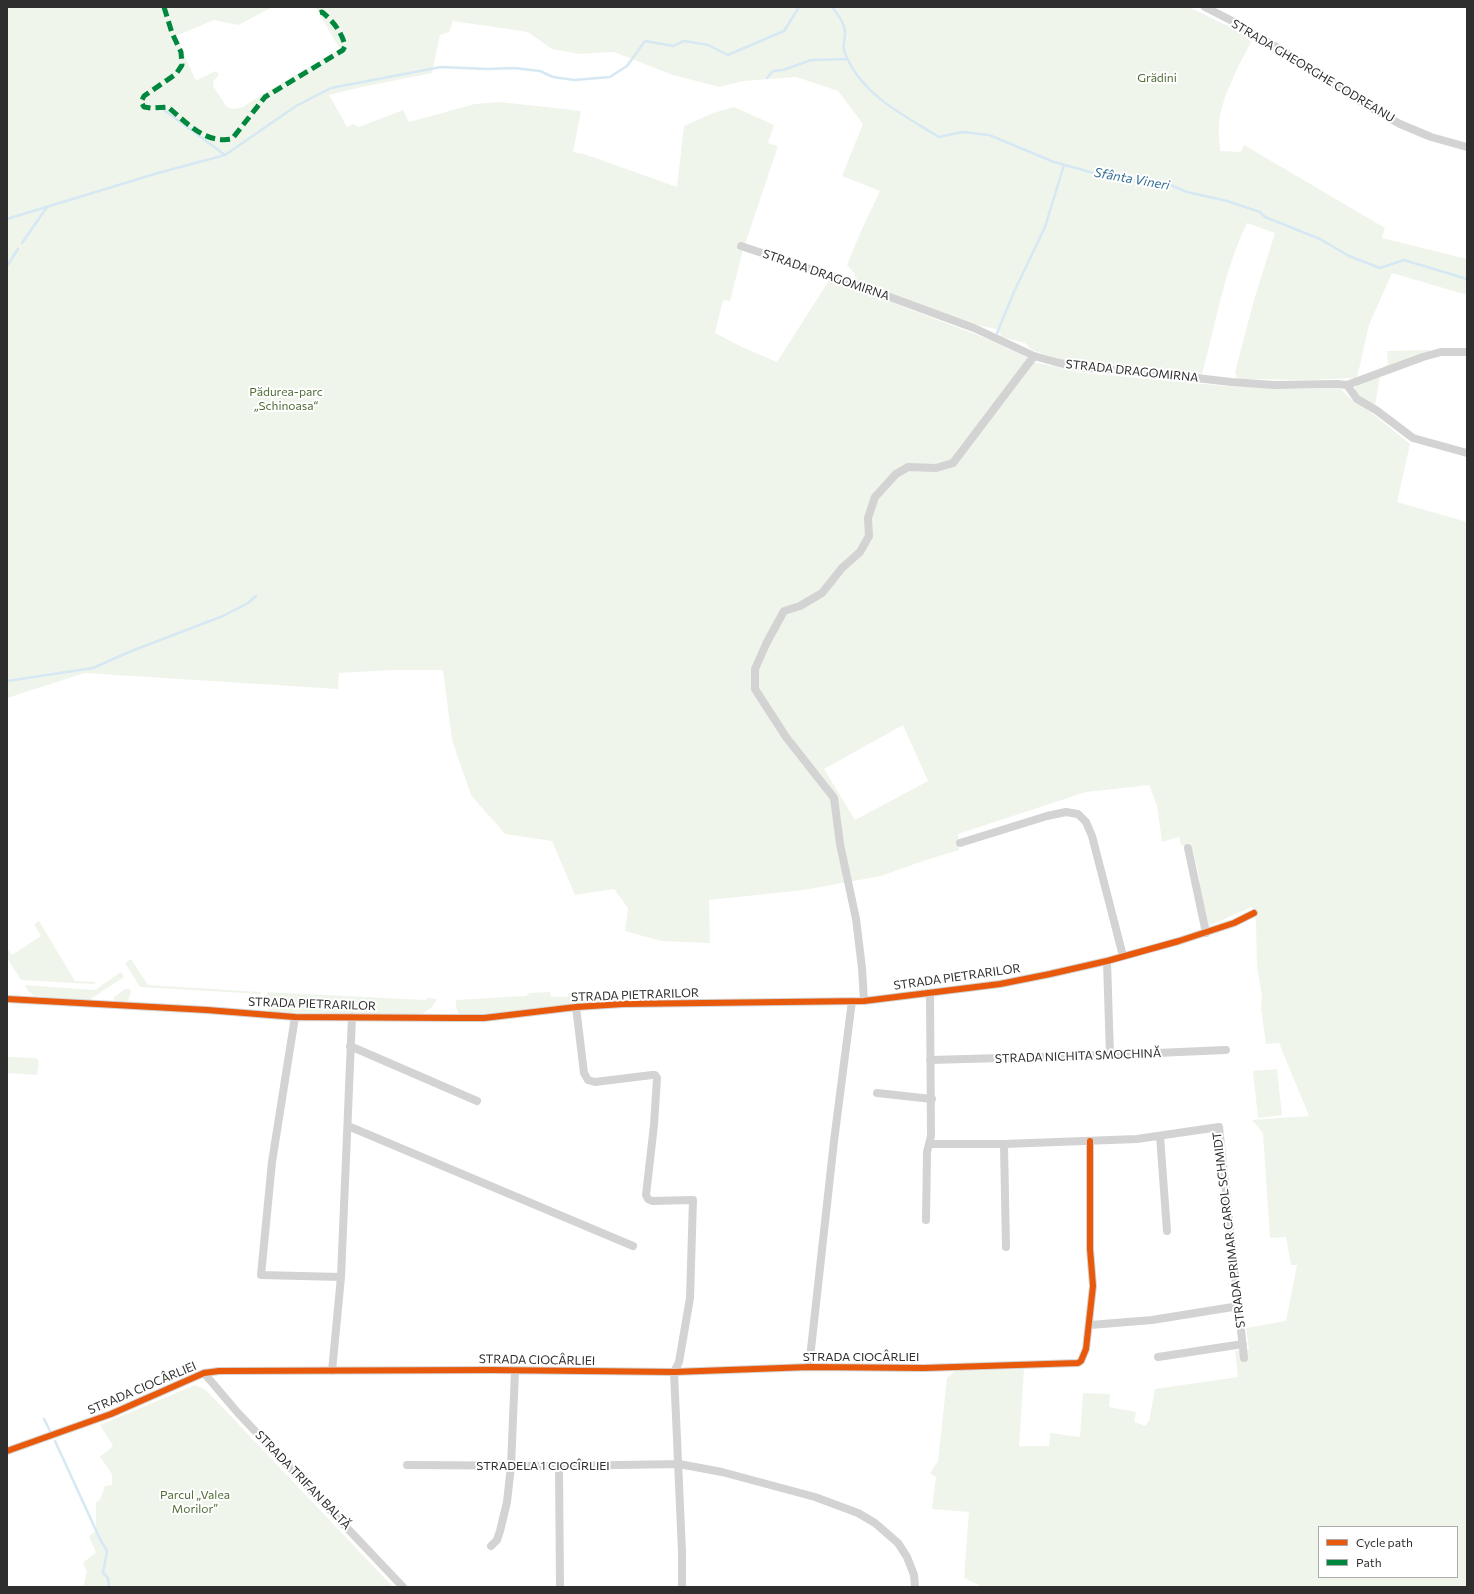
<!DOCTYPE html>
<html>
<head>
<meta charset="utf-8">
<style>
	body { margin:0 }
	#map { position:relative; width:1474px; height:1594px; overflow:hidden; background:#fff; font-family:Commissioner,sans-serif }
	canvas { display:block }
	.frame { position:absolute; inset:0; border:8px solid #2e2e2e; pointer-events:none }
	.legend { position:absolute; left:1318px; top:1526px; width:140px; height:52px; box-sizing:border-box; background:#fff; border:1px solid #ababab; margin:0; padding:5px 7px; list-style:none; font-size:12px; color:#2e2e2e }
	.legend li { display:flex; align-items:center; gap:8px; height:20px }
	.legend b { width:20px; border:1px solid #ababab }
</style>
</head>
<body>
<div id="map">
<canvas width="1474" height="1594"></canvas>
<div class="frame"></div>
<ul class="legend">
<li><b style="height:5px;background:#e8590c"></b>Cycle path</li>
<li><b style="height:5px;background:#00873e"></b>Path</li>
</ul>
</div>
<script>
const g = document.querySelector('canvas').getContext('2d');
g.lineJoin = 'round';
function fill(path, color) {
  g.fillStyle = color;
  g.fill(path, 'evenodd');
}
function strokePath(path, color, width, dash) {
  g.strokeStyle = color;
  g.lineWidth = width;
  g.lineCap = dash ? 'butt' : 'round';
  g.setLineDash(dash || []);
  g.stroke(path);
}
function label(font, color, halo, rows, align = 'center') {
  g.font = font + ' Commissioner,sans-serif';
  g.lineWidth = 4;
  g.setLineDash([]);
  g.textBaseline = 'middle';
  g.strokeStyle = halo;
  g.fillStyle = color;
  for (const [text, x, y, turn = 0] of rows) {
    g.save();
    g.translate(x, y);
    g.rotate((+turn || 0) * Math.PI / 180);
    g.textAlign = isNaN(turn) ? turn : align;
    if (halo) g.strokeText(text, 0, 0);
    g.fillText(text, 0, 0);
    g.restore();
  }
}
const green = new Path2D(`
	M7,7H273L238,25L214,20L176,36L195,79L197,80L216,71L219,75L214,80L213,86L227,107L233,109L243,107L266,92L340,49L315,7H1189L1234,29L1247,37L1253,38C1240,64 1223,93 1219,122C1218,131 1220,142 1220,151L1241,152L1244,145L1385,228L1382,238L1467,259V295L1392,273L1369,325L1357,378L1308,380L1242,379L1237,378L1235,372L1254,300L1275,233L1247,223C1224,270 1216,324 1202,374L1147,367L1084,363L1057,359L1032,350L1025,343L1002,337L997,329L981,326L854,281L855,274L847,265L861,231L880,191L842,176L863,124L838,91L796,77L743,81L719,87L673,75L614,52L580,54L552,49L528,32L453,21L449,32L440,35L432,73L362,87L329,95L347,127L353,124L359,127L403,110L409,122L475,104L500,102L581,111L573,152L587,155L677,187L684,126L713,113L734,107L774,125L768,143L778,146L743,250L730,301L723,300L715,333L742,347L777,362L830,279L988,339L1038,363L1083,373L1226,386L1285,389H1341L1351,399L1372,413L1410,444L1397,502L1467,522V1587H983L964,1578L969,1512L932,1509L936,1477L930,1473L938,1461L947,1378L955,1371L1024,1369L1019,1446H1049L1050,1433L1080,1437L1083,1393L1110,1394L1109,1407L1136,1412L1134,1422L1145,1426L1149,1421L1155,1389L1238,1377L1235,1351L1249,1349L1246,1328L1286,1321L1297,1265H1291L1286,1237L1270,1238L1263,1133L1252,1120L1309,1116L1279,1043L1266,1044L1261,1008L1262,997L1257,966L1256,920L1252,907L1208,926L1198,883L1200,880L1191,843L1181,846L1179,837L1162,842L1157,805L1149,785L1086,792L958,834L959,850L923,861L881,876L804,890L709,900L710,943L661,941L625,931L628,908L614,889L575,895L552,841L505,834L471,795L452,740L443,670H391L339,673L338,689L85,673L7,698ZM903,725L928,781L855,820L824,769ZM1319,1527H1457V1577H1319Z
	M1430,350L1431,352L1378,371L1388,364L1387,351Z
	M1380,377L1375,406L1355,395L1354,390L1358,384Z
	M39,921L75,981L97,982L94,984L21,980L7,958V950L8,949L12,955L41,936L34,924Z
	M131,959L148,985L261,992V994L140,987L125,963Z
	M121,972L124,977L89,1000L35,996L28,991L25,985L95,990Z
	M125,989H130L131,992L128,1001L115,1002L113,998Z
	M267,992L425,1000L428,998L437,999L432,1007L421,1015L270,1012L267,1009Z
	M550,992L551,997H568V993H578L576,1001L568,1004L475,1015H459L456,1007V1000L526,996L530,993Z
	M7,1057L36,1058L39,1061L37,1075L7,1073Z
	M1277,1069L1282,1115L1258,1118L1253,1071Z
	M195,1385L206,1390L393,1587H83L87,1572L83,1563L96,1552L89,1536L96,1531V1502L100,1500L105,1486L112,1485V1474L100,1457L113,1446L100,1425Z`);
const stream = new Path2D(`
	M832,7C837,13 844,23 845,31C846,43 840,43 847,58C864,96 905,116 939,137L962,132L989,135L1054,162L1112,178L1168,184L1187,192L1227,201L1260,212L1265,217L1320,239L1349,256L1380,268L1404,260L1467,279
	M767,78L773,71L783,70L811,60L847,59
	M164,110L225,155
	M7,219L158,173L225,155L296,106L331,88L441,67L488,69L514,68L540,71L553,77L574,80L610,77L627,66L645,41L673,46L684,41L708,45L728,55L784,31L799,7
	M22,243L47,207
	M7,266L18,249
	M997,333L1014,292L1045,227L1064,165
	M7,681L93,668L129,652L223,616L248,603L256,596
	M44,1419L51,1433
	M55,1441L100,1539L107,1551L103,1573L108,1578L109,1587`);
const minor = new Path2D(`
	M1205,7L1240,25L1246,30L1289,54L1361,102L1400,124L1431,137L1467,147
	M741,246L849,282L974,328L1034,356L1059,363L1085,368L1145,372L1231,382L1274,385L1337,384L1347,385L1423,357L1441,352H1467
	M1347,385L1357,399L1376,410L1413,438L1467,453
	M960,843L1047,816L1066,812L1078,814L1086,822L1092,836L1123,956
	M1188,848L1206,933
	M1107,961L1110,1055
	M7,999L207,1010L295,1017L456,1018H484L576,1007L623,1004L864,1001L1000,984L1050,974L1107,961L1179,941L1234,923L1254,913
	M864,1001L862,968L856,919L840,844L834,798L786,737L755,689V669L767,642L784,611L800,606L822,593L842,568L860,552L869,536L868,518L875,497L896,474L908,467L936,468L953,463L1034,356
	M576,1007L584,1073L588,1080L595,1082L652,1075H655L657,1078L654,1125L646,1195L648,1199L652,1201L693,1200L690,1298L679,1362L674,1372L682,1551V1587
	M295,1017L272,1162L261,1275L341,1277L352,1017
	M350,1046L477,1101
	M930,1060L1110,1055L1226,1050
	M877,1093L932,1099
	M348,1126L633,1246
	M1160,1136L1167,1231
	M929,1144H1004L1137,1139L1219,1127L1244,1358
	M1004,1144L1006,1247
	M926,1220L927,1152L931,1136L930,993
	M1090,1325L1152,1320L1239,1306
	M1158,1357L1243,1344
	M809,1367L834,1141L852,1001
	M332,1371L341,1277
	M204,1373L238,1413L403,1587
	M7,1451L111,1414L204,1373L219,1371L492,1370L674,1372L809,1367L924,1368L1078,1363L1081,1361L1086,1349L1093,1286L1090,1249V1141
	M407,1465L559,1466L679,1464L722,1472L815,1497L858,1513L875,1523L898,1543L907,1557L914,1575L915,1587
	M559,1466L560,1587
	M491,1546L497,1540L500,1531L507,1502L511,1466L515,1371`);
const quiet = new Path2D(`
	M164,7L172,33L181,52L182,65L176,74L144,96L141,102L144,107L151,108L168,107C187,123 205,144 232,139L265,97L343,50L345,46C342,32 333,21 322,12L318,13`);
const cycleway = new Path2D(`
	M7,999L207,1010L295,1017L456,1018H484L576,1007L623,1004L864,1001L1000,984L1050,974L1107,961L1179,941L1234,923L1254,913
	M7,1451L111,1414L204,1373L219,1371L492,1370L674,1372L809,1367L924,1368L1078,1363L1081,1361L1086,1349L1093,1286L1090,1249V1141`);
const streetNames = [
	["STRADA GHEORGHE CODREANU",1313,71,31],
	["STRADA DRAGOMIRNA",826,275,19],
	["STRADA DRAGOMIRNA",1132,371,6],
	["STRADA PIETRARILOR",957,977,-8],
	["STRADA PIETRARILOR",635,995,-2],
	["STRADA PIETRARILOR",312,1004,2],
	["STRADA NICHITA SMOCHINĂ",1078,1056,-2],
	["STRADA PRIMAR CAROL SCHMIDT",1229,1230,-97],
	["STRADA CIOCÂRLIEI",861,1357],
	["STRADA CIOCÂRLIEI",537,1360,1],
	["STRADA CIOCÂRLIEI",142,1388,-23],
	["STRADELA 1 CIOCÎRLIEI",543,1466],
	["STRADA TRIFAN BALTĂ",303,1480,46]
];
const parkNames = [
	["Grădini",1157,78],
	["Pădurea-parc",286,392],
	["„Schinoasa“",286,406],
	["Parcul „Valea",195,1495],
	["Morilor”",195,1509]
];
const waterNames = [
	["Sfânta Vineri",1132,179,10]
];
fill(green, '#f0f5eb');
strokePath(stream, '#d6e8f3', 2.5);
strokePath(minor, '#d3d3d3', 8);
strokePath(quiet, '#00873e', 5, [10, 5]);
strokePath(cycleway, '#e8590c', 6);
label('12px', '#2e2e2e', '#fff', streetNames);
label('12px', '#506d37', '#fff', parkNames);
label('italic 13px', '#357197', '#fff', waterNames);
</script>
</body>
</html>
